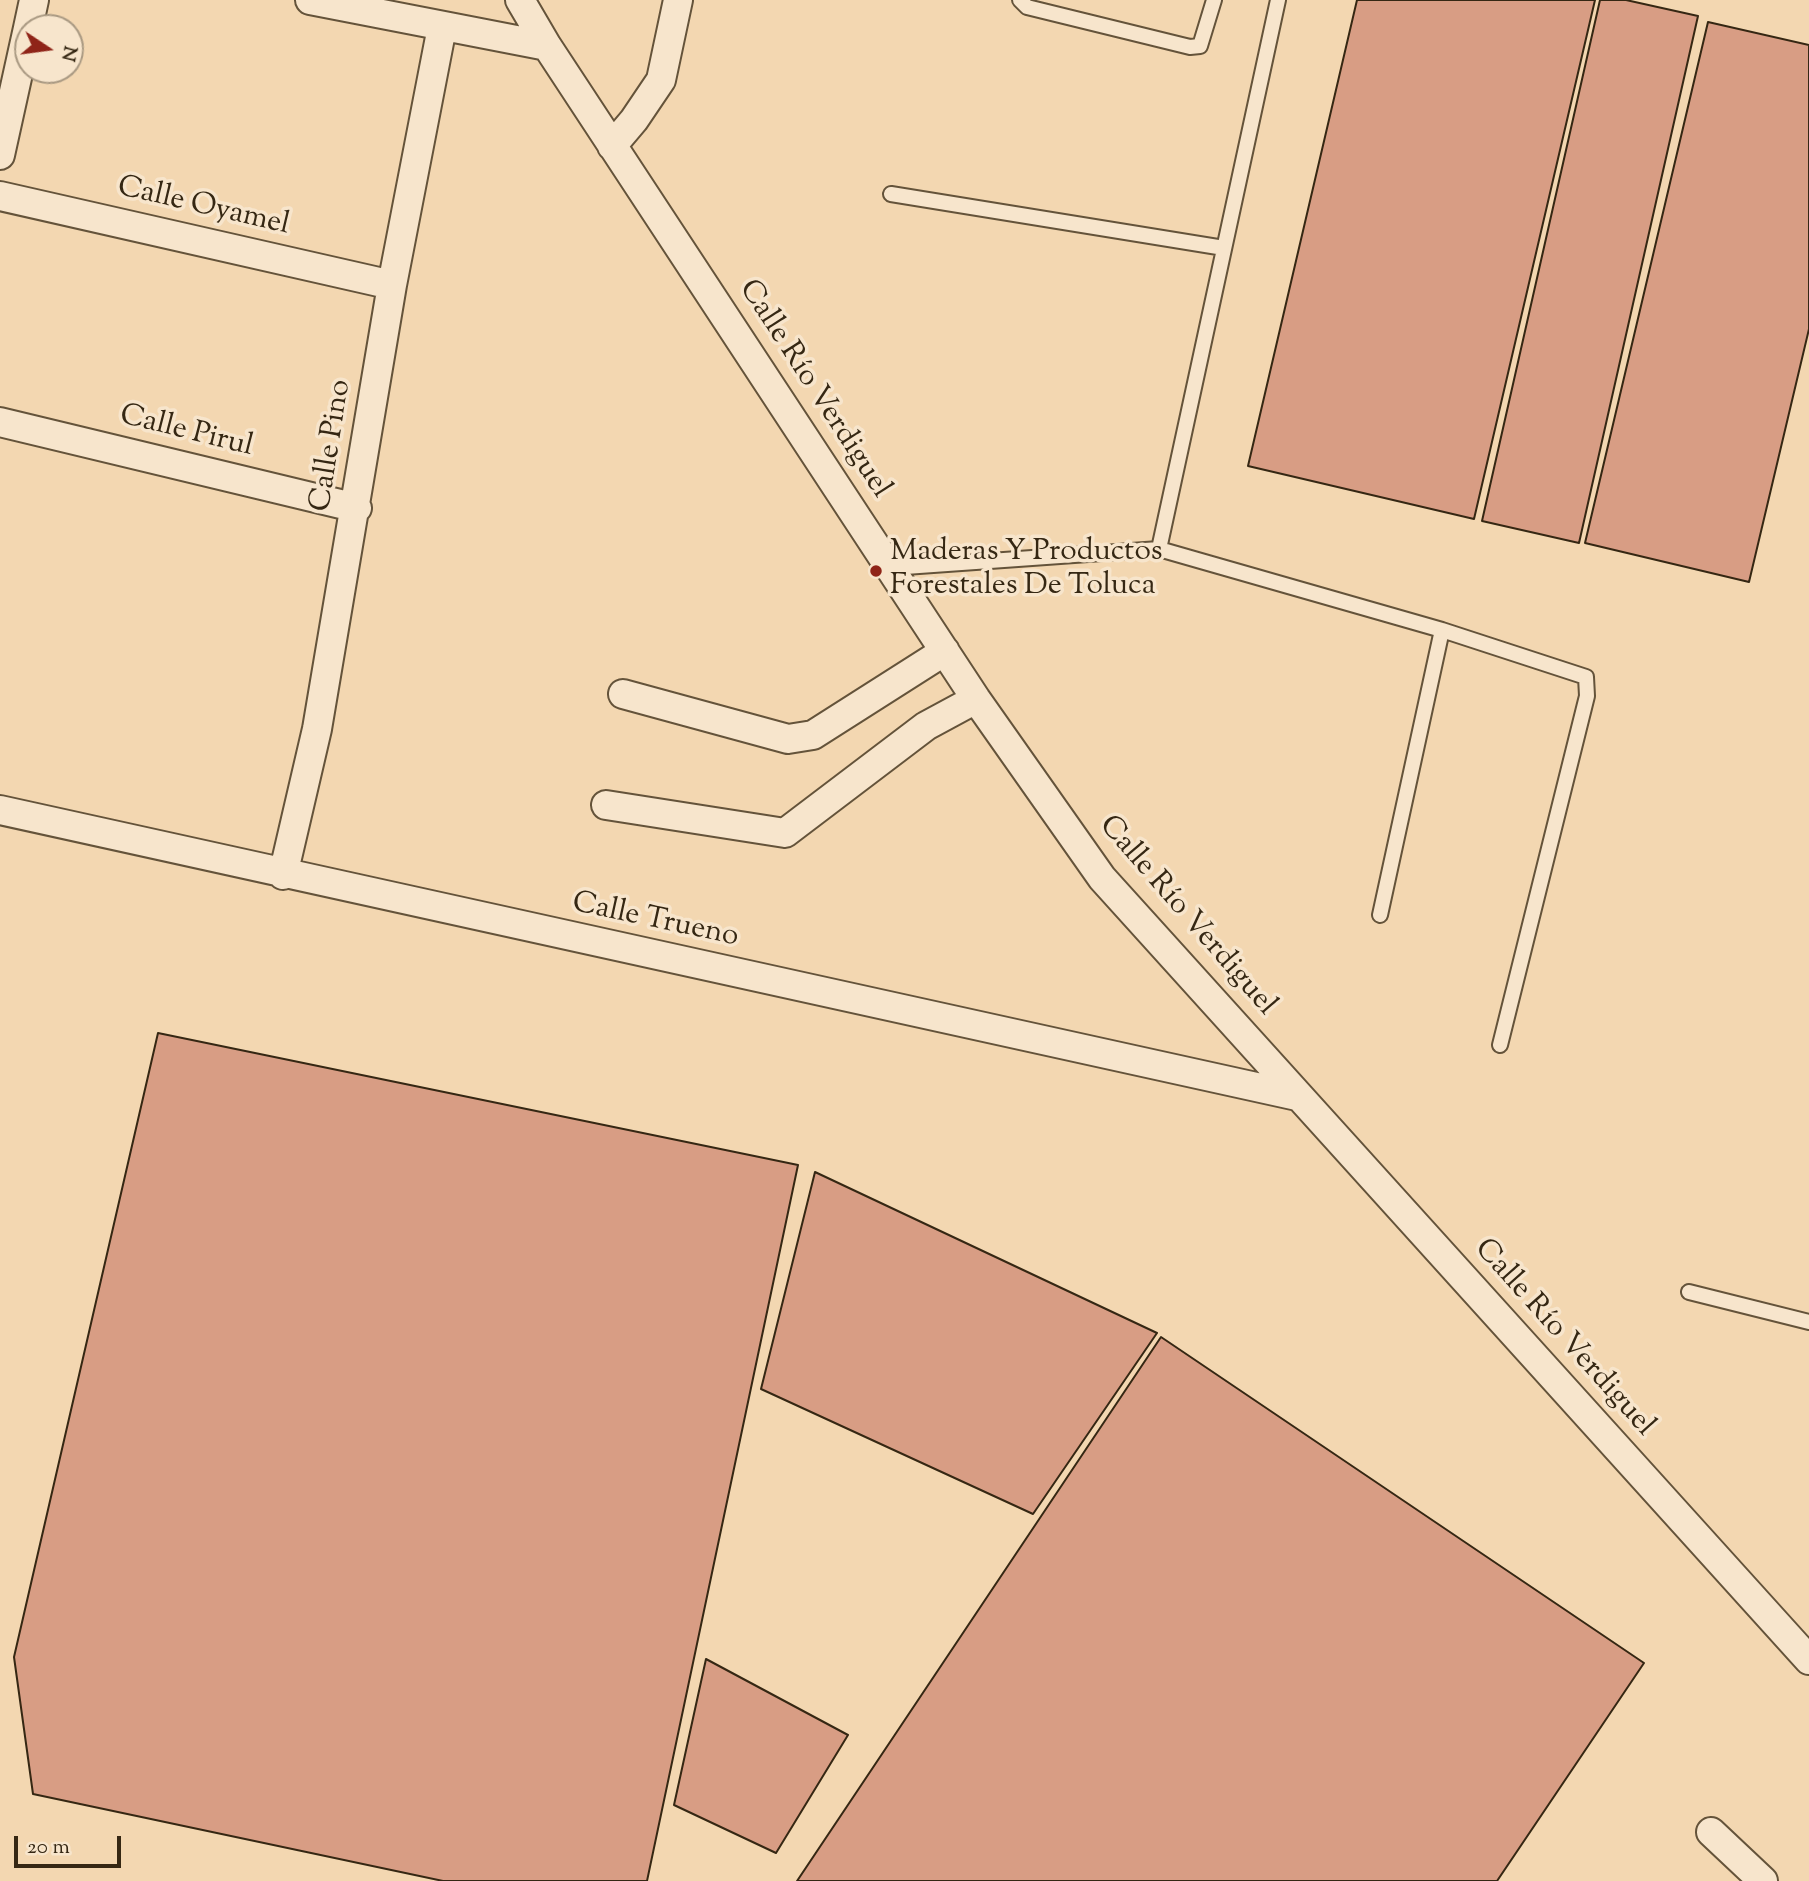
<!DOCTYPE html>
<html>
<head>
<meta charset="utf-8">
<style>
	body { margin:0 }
	#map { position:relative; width:1809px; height:1881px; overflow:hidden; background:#f3d7b1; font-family:"Sorts Mill Goudy",serif }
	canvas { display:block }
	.north { position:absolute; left:14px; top:14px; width:70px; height:70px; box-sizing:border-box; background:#f7e5cc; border:2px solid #a99982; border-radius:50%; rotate:103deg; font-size:19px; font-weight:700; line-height:28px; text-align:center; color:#352713 }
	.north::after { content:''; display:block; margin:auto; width:24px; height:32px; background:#8f2418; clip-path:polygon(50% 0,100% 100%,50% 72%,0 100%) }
	.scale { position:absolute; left:14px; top:1836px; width:107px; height:32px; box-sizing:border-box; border:4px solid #352713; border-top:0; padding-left:9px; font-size:21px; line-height:24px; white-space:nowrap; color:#352713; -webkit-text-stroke:5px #f7e5cc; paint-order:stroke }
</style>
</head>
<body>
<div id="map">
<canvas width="1809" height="1881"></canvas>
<div class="north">N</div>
<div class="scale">20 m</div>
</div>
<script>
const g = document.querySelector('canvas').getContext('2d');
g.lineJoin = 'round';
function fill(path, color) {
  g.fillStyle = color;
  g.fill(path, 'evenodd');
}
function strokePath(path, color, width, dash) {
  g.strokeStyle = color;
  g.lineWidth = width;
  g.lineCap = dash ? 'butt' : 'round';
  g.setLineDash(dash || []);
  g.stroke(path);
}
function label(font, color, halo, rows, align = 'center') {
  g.font = font + ' "Sorts Mill Goudy",serif';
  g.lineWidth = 7;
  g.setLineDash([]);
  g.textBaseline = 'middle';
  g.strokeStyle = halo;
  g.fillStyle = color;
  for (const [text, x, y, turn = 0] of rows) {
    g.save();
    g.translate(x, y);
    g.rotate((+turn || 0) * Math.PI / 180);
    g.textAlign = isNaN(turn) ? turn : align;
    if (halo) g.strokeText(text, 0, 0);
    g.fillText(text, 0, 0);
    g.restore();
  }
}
const building = new Path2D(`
	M1357,0H1595L1474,519L1248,466Z
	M1600,0H1626L1698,16L1579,543L1482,521Z
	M1708,22L1809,45V329L1749,582L1585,543Z
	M158,1033L798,1165L647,1881H443L33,1794L14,1657Z
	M815,1172L1157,1333L1033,1514L761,1389Z
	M1161,1337L1644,1663L1497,1881H797Z
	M706,1659L848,1735L776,1853L674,1805Z`);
const lane = new Path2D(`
	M1020,0L1027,7L1190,47L1200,46L1214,0
	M891,194L1224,248
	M1159,549L1278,0
	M891,568L1159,549L1442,630L1586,677L1587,696L1500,1045
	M1380,915L1442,630
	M1689,1292L1809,1322`);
const street = new Path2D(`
	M310,0L547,46
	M520,0L547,46L976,699L1102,878L1809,1660
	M28,28L34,0
	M612,146L634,120L661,80L678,0
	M0,155L28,28
	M0,196L392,285
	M0,422L357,508
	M623,694L788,739L813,735L945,651
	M606,805L785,833L926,726L976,699
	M0,810L1297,1096
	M283,875L317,729L392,285L442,27
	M1711,1832L1763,1881`);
const markers = [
	[876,571,7,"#8f2418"]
];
const streetNames = [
	["Calle Oyamel",203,208,13],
	["Calle Río Verdiguel",813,390,57],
	["Calle Pirul",186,433,14],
	["Calle Pino",333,446,-81],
	["Calle Río Verdiguel",1186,917,49],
	["Calle Trueno",655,922,12],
	["Calle Río Verdiguel",1563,1339,48]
];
const poiNames = [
	["Maderas Y Productos",890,554],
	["Forestales De Toluca",890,588]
];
fill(building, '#d89d84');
strokePath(building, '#352713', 2);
strokePath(lane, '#64533a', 18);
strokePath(street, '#64533a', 32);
strokePath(lane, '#f7e5cc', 14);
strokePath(street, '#f7e5cc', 28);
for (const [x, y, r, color] of markers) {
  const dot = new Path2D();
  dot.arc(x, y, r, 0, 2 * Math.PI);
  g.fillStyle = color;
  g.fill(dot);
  strokePath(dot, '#f7e5cc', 2.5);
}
label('30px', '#352713', '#f7e5cc', streetNames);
label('30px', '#352713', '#f7e5cc', poiNames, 'left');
</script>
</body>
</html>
